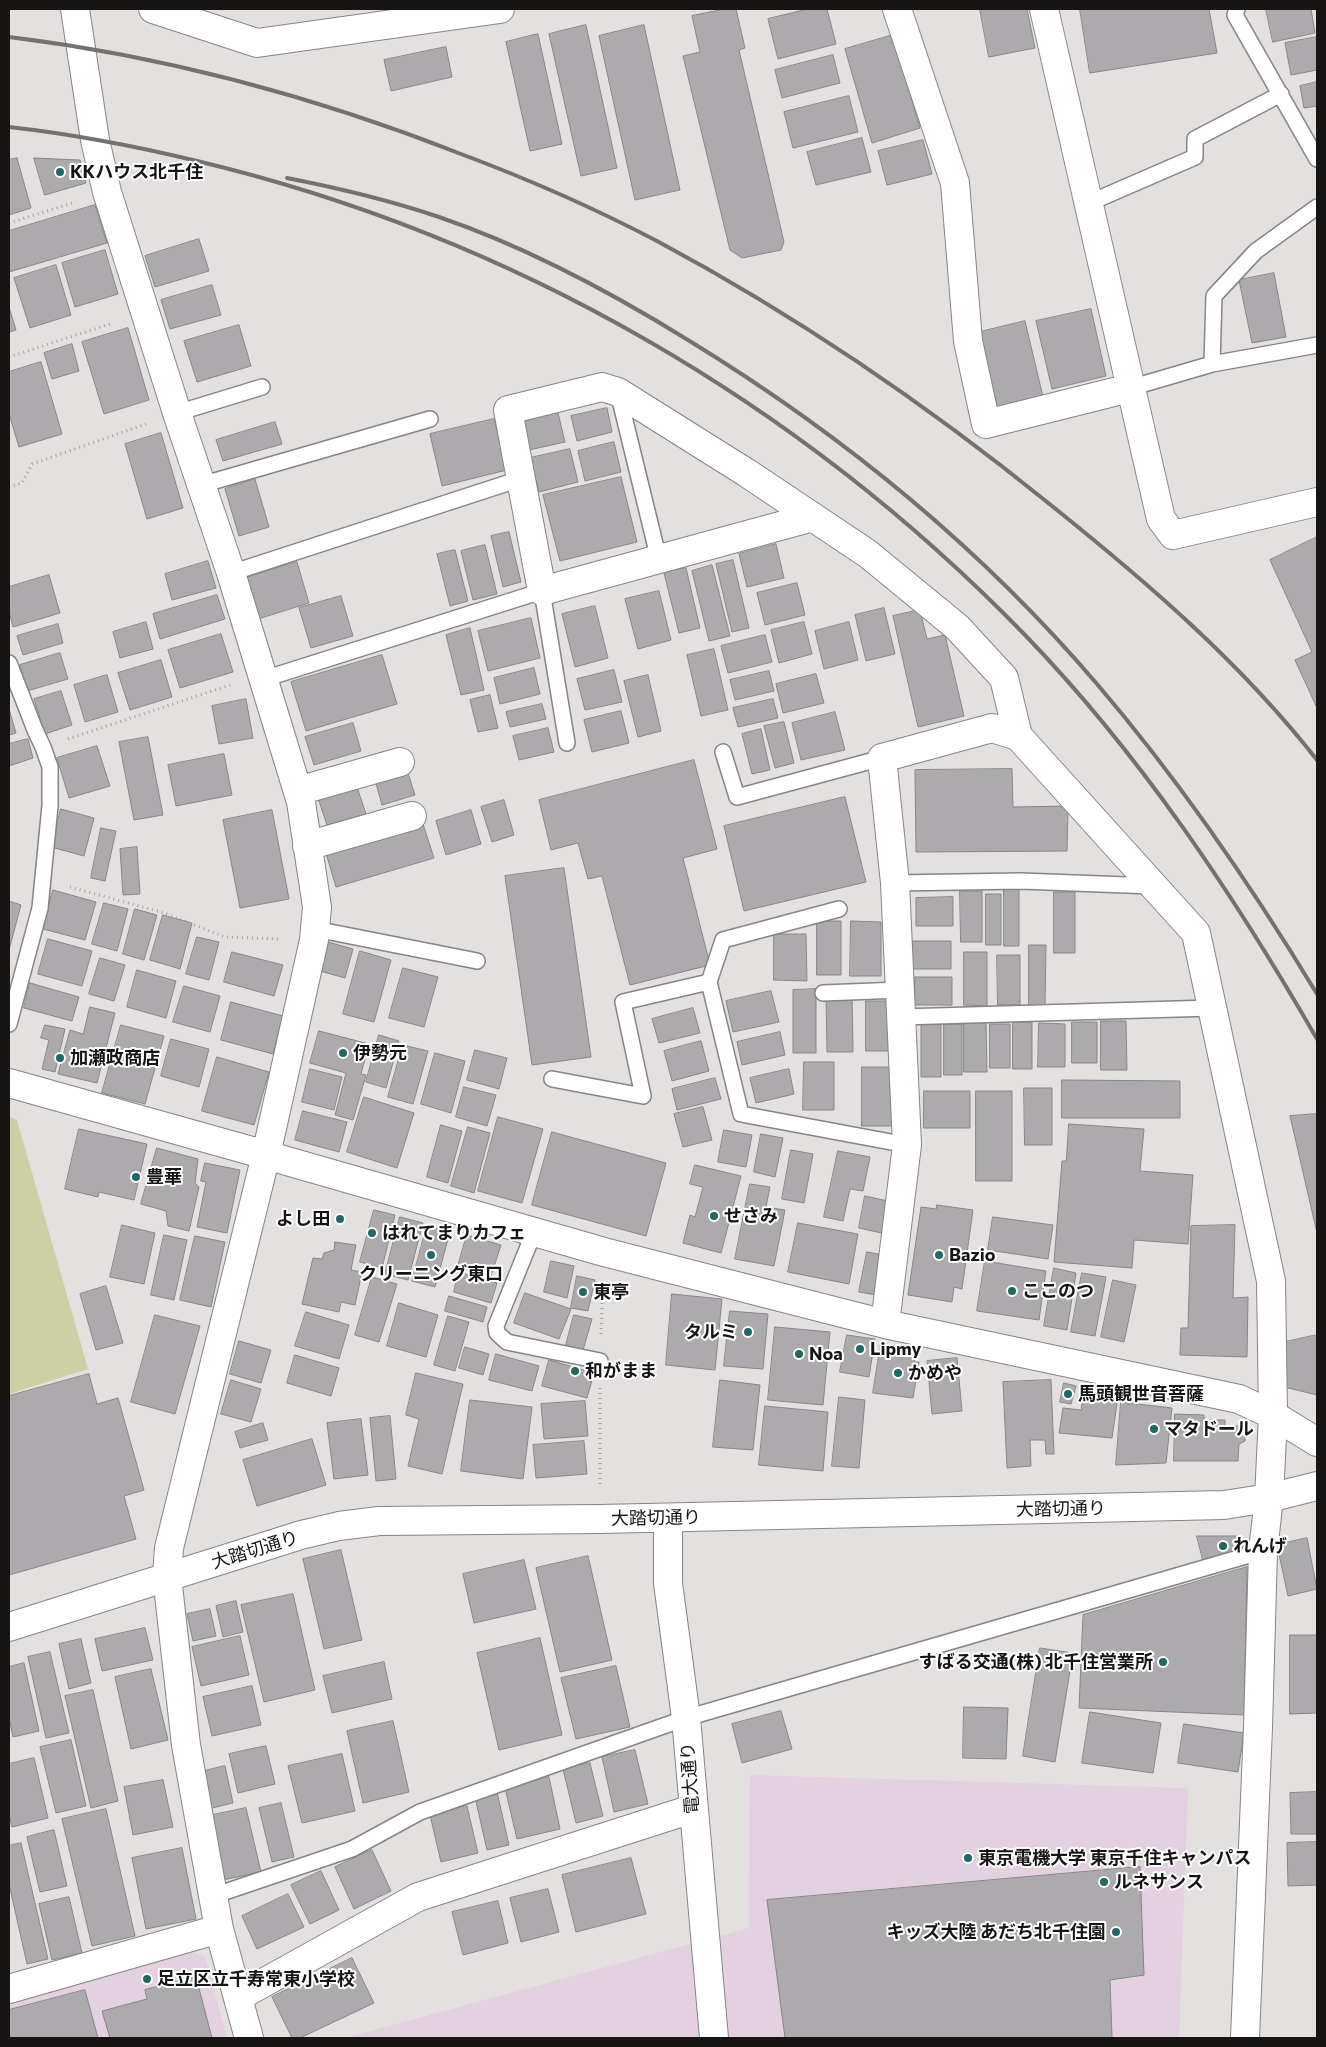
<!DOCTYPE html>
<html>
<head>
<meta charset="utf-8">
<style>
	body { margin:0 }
	#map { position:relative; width:1326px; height:2047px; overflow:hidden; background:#e3e0df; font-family:Commissioner,sans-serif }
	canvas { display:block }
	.frame { position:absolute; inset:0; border:10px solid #161514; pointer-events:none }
</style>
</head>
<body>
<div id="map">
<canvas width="1326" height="2047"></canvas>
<div class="frame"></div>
</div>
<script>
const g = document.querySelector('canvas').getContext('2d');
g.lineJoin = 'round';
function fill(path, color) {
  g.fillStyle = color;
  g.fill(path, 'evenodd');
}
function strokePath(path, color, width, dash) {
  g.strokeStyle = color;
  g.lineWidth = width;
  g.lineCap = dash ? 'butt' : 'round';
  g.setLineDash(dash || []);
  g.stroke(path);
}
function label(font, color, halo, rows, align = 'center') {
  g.font = font + ' Commissioner,"Noto Sans JP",sans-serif';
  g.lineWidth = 4;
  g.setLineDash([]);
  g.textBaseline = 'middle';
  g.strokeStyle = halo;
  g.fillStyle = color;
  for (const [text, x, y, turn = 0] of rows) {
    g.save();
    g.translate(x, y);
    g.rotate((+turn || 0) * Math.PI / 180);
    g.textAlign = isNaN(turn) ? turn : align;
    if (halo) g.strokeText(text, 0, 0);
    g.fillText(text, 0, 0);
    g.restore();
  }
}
const education = new Path2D(`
	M750,1775L1188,1788L1179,2038H345L749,1928Z
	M185,1949L205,1957L227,2038H9V2000Z`);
const green = new Path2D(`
	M9,1117L17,1120L88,1369L9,1394Z`);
const building = new Path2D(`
	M725,9H736L745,48L739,50L784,242L781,250L742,258L730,250L683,56L700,52L692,16Z
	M808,9H827L836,44L778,59L768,19Z
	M980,9H1027L1035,48L989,57Z
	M1080,9H1209L1217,53L1090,73Z
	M1266,9H1311L1315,33L1273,42Z
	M586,25L617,168L581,176L549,34Z
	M644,25L680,190L635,200L599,36Z
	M538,34L562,144L530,151L506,42Z
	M893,35L920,128L872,143L845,49Z
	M1317,37V70L1291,75L1285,43Z
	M446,47L452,77L391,91L384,60Z
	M833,55L840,83L782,98L775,70Z
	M1317,82V106L1304,108L1300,86Z
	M849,96L858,132L793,148L784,112Z
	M862,138L871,172L816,185L807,152Z
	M923,140L932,174L887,185L878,151Z
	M17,158L31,208L9,215V160Z
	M34,158L80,160L86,183L45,195Z
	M95,205L107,243L9,272V231Z
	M199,239L209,271L155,287L145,256Z
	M105,250L118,294L75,307L62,263Z
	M56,265L71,315L30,328L14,278Z
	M1274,273L1286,337L1252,343L1239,280Z
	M212,285L221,315L170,329L161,300Z
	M9,307L16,330L9,332Z
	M1091,309L1106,376L1052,389L1036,321Z
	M1025,321L1043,397L997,407L980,332Z
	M239,325L251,366L197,382L184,341Z
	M128,328L149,400L104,414L82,342Z
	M72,344L79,371L52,379L44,353Z
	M41,362L62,434L19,447L9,414V372Z
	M607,408L612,432L577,441L571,416Z
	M558,413L565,442L529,450L523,422Z
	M494,419L507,470L442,486L430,434Z
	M275,422L282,444L223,461L216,440Z
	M161,433L183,508L147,519L125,444Z
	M614,442L621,472L585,481L578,451Z
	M570,449L578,482L539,492L530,458Z
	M621,477L637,542L560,561L543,495Z
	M255,479L269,527L239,536L225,489Z
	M509,532L521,582L503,587L491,536Z
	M1317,537V708L1295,660L1312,652L1270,560Z
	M776,544L784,578L747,587L739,554Z
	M485,545L497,594L473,600L461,551Z
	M455,550L468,601L450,606L437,554Z
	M733,560L749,628L732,632L716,564Z
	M208,561L216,588L172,600L165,574Z
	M297,562L309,603L258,619L246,578Z
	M712,565L730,636L709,641L692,571Z
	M686,568L700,628L679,633L664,573Z
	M49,575L60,613L13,627L9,611V587Z
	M797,583L805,615L765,625L757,593Z
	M659,591L671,640L638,649L625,599Z
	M217,595L225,619L160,639L153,614Z
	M341,596L353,636L311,648L299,608Z
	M595,606L608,658L575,667L562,614Z
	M884,608L895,654L866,661L855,615Z
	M920,610L927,639L945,635L964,716L918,727L893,616Z
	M531,618L540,658L488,671L478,631Z
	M146,622L153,649L120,658L113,632Z
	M804,622L812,654L779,663L771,630Z
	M849,622L858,660L824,669L815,631Z
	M58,624L63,643L23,655L17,636Z
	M470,628L484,690L461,695L446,635Z
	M221,634L233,672L180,688L168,650Z
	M765,635L772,662L728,673L721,646Z
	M714,649L728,710L701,716L687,655Z
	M60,653L68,679L27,691L20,665Z
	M382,655L397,704L306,731L291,682Z
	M161,660L172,697L130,710L118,673Z
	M534,668L540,694L500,704L494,678Z
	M614,670L622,702L585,710L577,679Z
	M769,671L774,691L735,700L730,680Z
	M816,674L824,703L783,713L776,684Z
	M107,675L118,712L85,722L74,685Z
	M648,675L661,731L638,737L624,681Z
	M61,691L72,725L45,734L34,699Z
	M490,695L498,728L478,732L470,700Z
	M246,699L253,738L219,744L212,706Z
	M773,699L778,718L738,727L733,708Z
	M542,704L546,719L510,727L506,712Z
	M9,709L16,733L9,735Z
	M621,711L629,743L592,752L584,720Z
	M835,712L845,750L801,760L792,723Z
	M784,722L794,763L775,768L764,726Z
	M353,723L361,751L314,765L305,737Z
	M548,728L554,752L519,760L513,736Z
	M761,729L770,770L752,774L742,734Z
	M148,737L163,815L134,820L119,742Z
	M28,739L33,758L9,766V744Z
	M97,746L110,786L69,798L57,758Z
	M224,754L232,795L176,806L168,765Z
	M694,760L717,849L683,858L710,965L630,985L602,876L588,879L578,843L551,850L539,800Z
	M1012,769L1013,807L1068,806L1067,851L916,852L915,770Z
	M407,770L415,795L382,805L375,780Z
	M357,787L366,814L327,825L318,798Z
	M845,797L866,882L744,911L724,826Z
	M504,800L514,835L492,842L481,807Z
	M61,809L94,818L84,856L51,847Z
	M272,810L289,899L240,908L223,820Z
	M471,810L481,844L446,855L436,821Z
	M423,824L434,858L336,887L326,853Z
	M101,828L116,831L105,881L91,878Z
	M137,847L140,894L123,895L120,849Z
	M564,868L591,1057L532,1065L505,876Z
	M1004,887H1019V946H1004Z
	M53,890L96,902L85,940L43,929Z
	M960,891H982V942H961Z
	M1054,892H1075V953H1054Z
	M986,894H1001V945H986Z
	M953,897V926H916V898Z
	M9,901L21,905L9,950Z
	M104,903L128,909L117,951L92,944Z
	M135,909L157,915L144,960L123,954Z
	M163,915L192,923L180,969L150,960Z
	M817,921H841V975H817Z
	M851,921L881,922V976H850Z
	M774,934H806L807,981L774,980Z
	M197,937L219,942L209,980L186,974Z
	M48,939L92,951L82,986L38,974Z
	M913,941H951V969H913Z
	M328,942L353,949L345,978L320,971Z
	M1029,945H1046L1045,1005L1029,1006Z
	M360,951L391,960L374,1022L343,1014Z
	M232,952L283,965L274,996L224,982Z
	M964,952H987V1006L964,1005Z
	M997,955H1020V1005H998Z
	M100,958L125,965L114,1001L89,994Z
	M403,968L438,977L424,1027L389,1018Z
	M137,970L176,981L166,1018L127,1007Z
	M915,977H952V1005H915Z
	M30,983L79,997L72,1021L24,1008Z
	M184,986L220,996L210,1032L173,1022Z
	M816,989V1053H793V990Z
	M771,991L779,1022L733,1032L726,1001Z
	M852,992L853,1052H827L826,993Z
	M866,1001H891V1051H866Z
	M231,1002L283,1016L273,1054L221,1040Z
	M90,1007L115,1013L97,1083L58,1074L70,1030L83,1034Z
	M693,1008L700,1033L659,1043L652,1019Z
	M964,1021H986L987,1072H964Z
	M1101,1021H1126L1127,1070H1101Z
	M1013,1022H1032V1069H1013Z
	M1072,1022H1097V1063H1072Z
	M941,1023V1077H921V1024Z
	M1039,1023L1065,1024V1067H1038Z
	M944,1024H962V1075H944Z
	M990,1024H1010V1068H990Z
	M45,1025L65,1029L55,1072L42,1069L49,1040L41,1038Z
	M121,1025L164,1036L145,1104L102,1093Z
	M319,1031L369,1044L361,1074L366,1075L353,1120L335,1115L346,1073L310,1063Z
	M780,1032L785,1055L742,1065L737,1042Z
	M379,1035L399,1041L386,1088L366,1082Z
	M171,1039L209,1049L199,1087L161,1076Z
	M701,1041L709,1071L672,1081L664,1051Z
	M403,1045L428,1051L413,1104L388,1097Z
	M475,1050L507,1058L499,1089L467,1080Z
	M435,1053L465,1061L451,1113L421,1104Z
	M217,1057L269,1072L254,1125L202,1111Z
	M804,1062H834V1110H803Z
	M862,1067H893V1126H862Z
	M310,1069L342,1077L334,1110L302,1102Z
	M789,1069L794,1094L756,1103L750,1078Z
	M715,1078L721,1099L677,1110L672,1089Z
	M1062,1080L1180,1081V1118H1062Z
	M464,1087L496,1095L487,1126L456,1117Z
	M1024,1088H1052V1145H1025Z
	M924,1091H970V1128H924Z
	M976,1091H1012V1181H976Z
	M364,1097L414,1113L397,1168L347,1152Z
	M703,1107L712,1140L683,1147L674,1114Z
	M303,1111L347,1122L339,1152L295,1140Z
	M1317,1114V1233L1290,1116Z
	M498,1117L543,1129L522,1203L478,1191Z
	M1069,1124L1144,1129L1140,1171L1193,1175L1188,1244L1134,1240L1132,1268L1054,1262L1062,1161H1066Z
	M441,1125L462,1131L448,1183L427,1177Z
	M468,1127L490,1133L474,1193L451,1186Z
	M79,1129L147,1144L134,1200L99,1192L98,1197L65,1189Z
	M724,1130L752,1135L746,1167L718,1162Z
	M552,1132L666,1163L646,1236L532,1205Z
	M761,1134L783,1138L775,1177L754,1172Z
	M157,1148L198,1159L195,1183L199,1187L189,1231L168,1226L166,1211L141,1204Z
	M791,1150L813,1154L804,1203L782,1199Z
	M838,1151L870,1157L863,1191L850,1189L843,1221L824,1217Z
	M205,1163L240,1170L227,1233L197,1227L206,1182L201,1181Z
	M695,1165L741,1176L721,1253L683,1243L690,1215L695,1217L703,1187L690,1184Z
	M750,1184L770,1187L766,1207L785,1210L774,1266L735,1259Z
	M865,1196L892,1202L886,1234L859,1228Z
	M937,1205L973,1210L962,1289L954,1287L952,1302L908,1295L921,1207L936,1209Z
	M374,1210L395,1215L382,1268L360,1262Z
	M400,1217L423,1223L408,1280L385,1274Z
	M993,1217L1053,1225L1048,1259L988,1250Z
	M798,1223L858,1234L849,1284L788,1272Z
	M122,1225L155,1233L144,1284L110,1277Z
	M1235,1225L1233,1298L1248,1297L1247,1357L1180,1355L1181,1328H1188L1191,1226Z
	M427,1226L450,1232L435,1287L412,1281Z
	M164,1235L187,1240L174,1300L151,1295Z
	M467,1235L501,1245L491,1276L458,1266Z
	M195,1236L225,1242L211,1307L180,1300Z
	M335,1242L356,1245L351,1270L362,1272L355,1305L341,1302L339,1312L302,1304L313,1258L322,1259L324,1253L334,1250Z
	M867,1252L889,1256L882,1296L859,1292Z
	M551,1261L574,1266L567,1298L544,1292Z
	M985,1261L1046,1271L1039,1320L977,1311Z
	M1054,1268L1076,1273L1067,1330L1044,1326Z
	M459,1272L497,1283L491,1303L454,1292Z
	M1082,1273L1106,1277L1095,1336L1071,1332Z
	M577,1276L595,1280L588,1311L571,1308Z
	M372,1277L397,1284L379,1342L355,1335Z
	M1113,1280L1136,1285L1124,1342L1101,1337Z
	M106,1286L123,1343L96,1350L80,1294Z
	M525,1293L571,1309L559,1339L514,1323Z
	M672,1294L722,1299L715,1370L666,1365Z
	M449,1296L487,1307L483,1322L445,1311Z
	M399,1303L438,1315L426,1357L387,1346Z
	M730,1311L768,1314L763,1369L724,1366Z
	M306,1312L349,1325L339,1359L295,1346Z
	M155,1315L200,1326L175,1414L131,1402Z
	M574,1315L592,1319L583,1350L566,1345Z
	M448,1316L469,1322L455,1371L434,1365Z
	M775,1327L830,1332L823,1405L768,1400Z
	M847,1335L875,1339L869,1377L840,1372Z
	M1317,1335V1395L1284,1387L1281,1343Z
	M239,1341L271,1350L261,1383L230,1374Z
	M881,1343L915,1350L914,1362H919L913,1398L873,1393Z
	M465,1347L489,1354L483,1375L459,1368Z
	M496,1354L539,1366L532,1391L489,1380Z
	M295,1355L339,1368L331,1396L287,1383Z
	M957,1358L962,1411L932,1414L927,1361Z
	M549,1360L594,1373L587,1398L542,1386Z
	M416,1373L463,1384L442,1474L408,1466L419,1419L406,1415Z
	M89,1374L97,1404L118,1398L144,1490L124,1496L136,1539L9,1575V1396Z
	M231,1380L261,1389L251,1422L221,1414Z
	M720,1380L760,1385L753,1450L713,1447Z
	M1051,1380L1054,1454H1046L1045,1440H1030L1031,1466L1007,1468L1003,1382Z
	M1064,1383L1076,1386L1071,1404L1060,1402Z
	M1083,1393L1118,1397L1112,1438L1059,1433L1063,1408L1081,1410Z
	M839,1397L865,1400L859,1468L832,1466Z
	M470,1400L532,1407L523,1479L461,1471Z
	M585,1401L588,1436L544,1439L541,1404Z
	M1121,1402L1172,1408L1166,1463L1116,1465Z
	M765,1406L828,1412L823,1471L759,1465Z
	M1175,1414L1204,1415V1420H1225V1426H1245V1441L1239,1444L1238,1461H1174Z
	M390,1416L396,1479L376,1481L370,1418Z
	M361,1419L368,1475L334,1479L327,1423Z
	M263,1423L268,1440L240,1448L235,1432Z
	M312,1439L326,1485L257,1506L243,1460Z
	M584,1441L587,1474L536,1478L533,1445Z
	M1197,1536H1241L1245,1549L1203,1560Z
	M1307,1538L1317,1589L1288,1596L1277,1545Z
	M341,1550L362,1640L324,1649L303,1559Z
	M588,1556L612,1660L560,1672L536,1568Z
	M524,1560L536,1609L474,1623L463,1574Z
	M1247,1567L1244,1715L1079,1708L1083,1615Z
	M293,1594L315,1690L264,1702L241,1605Z
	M236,1601L243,1632L223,1637L216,1606Z
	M210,1609L216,1636L193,1641L187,1614Z
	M145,1628L153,1660L102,1671L95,1639Z
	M1290,1635H1317V1713L1290,1714Z
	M240,1636L249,1675L201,1686L192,1647Z
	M540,1638L562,1735L499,1750L477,1653Z
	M81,1639L91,1683L69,1689L59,1644Z
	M1040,1648L1073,1653L1055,1762L1023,1756Z
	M50,1652L69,1733L46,1738L28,1657Z
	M384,1662L392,1699L332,1713L323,1676Z
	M24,1663L39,1731L13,1737L9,1718V1667Z
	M616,1666L630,1727L576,1739L561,1678Z
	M151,1669L168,1740L131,1749L115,1677Z
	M252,1686L261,1725L212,1736L203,1697Z
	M93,1690L118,1801L91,1808L65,1696Z
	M964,1707L1008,1708L1006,1759L963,1758Z
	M781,1711L792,1749L742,1763L732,1724Z
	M1090,1712L1161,1723L1153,1773L1082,1763Z
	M393,1721L409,1792L363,1803L347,1731Z
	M1184,1724L1244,1733L1238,1772L1178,1763Z
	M71,1740L86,1806L56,1813L40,1747Z
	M266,1746L275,1784L238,1793L229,1754Z
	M635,1750L648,1804L614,1812L602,1757Z
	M342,1754L355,1811L302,1823L288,1766Z
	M34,1758L48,1818L12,1827L9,1815V1764Z
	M590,1763L603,1816L576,1823L563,1769Z
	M225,1766L233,1803L208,1809L200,1772Z
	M549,1777L560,1829L517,1839L505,1788Z
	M163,1780L173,1827L133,1835L124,1787Z
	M497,1792L509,1845L487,1850L475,1797Z
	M1317,1792V1834H1291L1290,1793Z
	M281,1803L294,1857L272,1862L259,1808Z
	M467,1806L478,1853L441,1862L430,1815Z
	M246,1808L261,1872L223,1880L208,1816Z
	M106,1809L135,1936L92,1946L62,1819Z
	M54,1830L67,1886L40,1892L27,1837Z
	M1317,1842V1885L1288,1886L1287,1843Z
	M21,1843L48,1959L27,1964L9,1884V1846Z
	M182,1848L196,1919L146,1929L132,1858Z
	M372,1850L391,1891L354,1909L335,1867Z
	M631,1858L646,1914L576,1932L562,1875Z
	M1140,1867L1144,1975L1110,1980L1112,2038H785L767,1900Z
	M321,1871L339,1910L310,1924L291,1885Z
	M548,1889L559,1932L521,1942L510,1898Z
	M288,1894L304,1927L257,1949L242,1916Z
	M69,1897L82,1953L52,1960L39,1904Z
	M498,1901L508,1943L463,1955L452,1912Z
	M352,1958L374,2003L300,2038H292L272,1997Z
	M196,1977L212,2038H110L102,2011L147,1999L145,1990Z
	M85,1990L98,2038H9V2010Z`);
const path = new Path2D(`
	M9,223L76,202
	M9,357L113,323
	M9,487L22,483L32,464L146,424
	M68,739L230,685
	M70,887L164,913L225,937L280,939
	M601,1334L603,1285
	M600,1388V1486`);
const lane = new Path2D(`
	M1237,9L1235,15L1317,159
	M1089,203L1195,157V139L1281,94
	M1212,364L1214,296L1256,251L1317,207
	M1130,388L1212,364L1317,345
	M618,392L659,560
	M177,413L262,387
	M201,485L430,419
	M231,573L520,479
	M9,663L35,730L43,747L50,767V806L40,908L9,1024
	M264,679L542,591L567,743
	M723,752L737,797L882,758
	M895,883L1021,881L1153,886
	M839,909L723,940L709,982L741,1114L907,1145
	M315,929L477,961
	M823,993L900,990
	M901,1017L1212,1008
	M552,1079L643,1096L623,1002L709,982
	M534,1232L496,1326L497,1333L507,1342L600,1361
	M213,1896L352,1849L420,1812L686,1718L1263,1551`);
const street = new Path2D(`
	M75,9L95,140L107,192L177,413L231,573L301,802L317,907L314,940L266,1155L169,1548L167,1577L186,1745L219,1929L249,2038
	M153,9L257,43L500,9
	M897,9L955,183L968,341L986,424L1130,388
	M1044,9L1161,519L1173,535L1317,502
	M813,517L542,591L508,410L602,387L618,392L747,473L868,554L957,627L1004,678L1018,736L1196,933L1271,1281L1273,1415L1269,1498L1263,1551L1258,1727L1245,2038
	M298,791L400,762
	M307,846L412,816
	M9,1083L266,1155L604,1252L885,1324L1239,1399L1273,1415L1317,1442
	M885,1324L907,1145L895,883L882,758L992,728L1018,736
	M9,1989L219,1929
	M238,1997L418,1897L692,1809`);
const secondary = new Path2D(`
	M668,1518V1583L686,1718L714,2038
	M9,1627L301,1535L339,1526L379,1521L600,1519L1224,1505L1269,1498L1317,1486`);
const rail = new Path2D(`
	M9,37C164,56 316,97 461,154C528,179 594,208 657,241C797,316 929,406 1052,506C1148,583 1241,663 1317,760
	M9,127C72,134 135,146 197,161C512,236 799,402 1025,635C1140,754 1234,895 1317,1039
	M287,178C338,188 389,200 439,217C527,247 609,291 688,340C840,433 981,548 1097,684C1180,781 1251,885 1317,994`);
const markers = [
	[60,172,5,"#1e6963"],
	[343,1053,5,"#1e6963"],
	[60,1058,5,"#1e6963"],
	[136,1177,5,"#1e6963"],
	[714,1216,5,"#1e6963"],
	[340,1219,5,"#1e6963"],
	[372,1233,5,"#1e6963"],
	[431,1255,5,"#1e6963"],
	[939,1255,5,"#1e6963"],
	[1012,1291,5,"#1e6963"],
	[583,1292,5,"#1e6963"],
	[748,1332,5,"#1e6963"],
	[860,1349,5,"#1e6963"],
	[799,1354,5,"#1e6963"],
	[575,1371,5,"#1e6963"],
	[898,1373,5,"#1e6963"],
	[1068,1394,5,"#1e6963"],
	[1154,1429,5,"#1e6963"],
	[1223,1546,5,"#1e6963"],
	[1163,1662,5,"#1e6963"],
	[968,1858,5,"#1e6963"],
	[1104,1882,5,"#1e6963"],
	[1116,1932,5,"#1e6963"],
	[147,1979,5,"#1e6963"]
];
const poiNames = [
	["KKハウス北千住",70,172],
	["伊勢元",353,1053],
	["加瀬政商店",70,1058],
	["豊華",146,1177],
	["せさみ",724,1216],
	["よし田",330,1219,"right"],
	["はれてまりカフェ",382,1233],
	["Bazio",949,1255],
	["クリーニング東口",431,1274,"center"],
	["ここのつ",1022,1291],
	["東亭",593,1292],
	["タルミ",738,1332,"right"],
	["Lipmy",870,1349],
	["Noa",809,1354],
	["和がまま",585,1371],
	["かめや",908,1373],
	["馬頭観世音菩薩",1078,1394],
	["マタドール",1164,1429],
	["れんげ",1233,1546],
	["すばる交通(株) 北千住営業所",1153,1662,"right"],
	["東京電機大学 東京千住キャンパス",978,1858],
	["ルネサンス",1114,1882],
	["キッズ大陸 あだち北千住園",1106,1932,"right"],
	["足立区立千寿常東小学校",157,1979]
];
const streetNames = [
	["大踏切通り",1061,1509,-1],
	["大踏切通り",656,1518,-1],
	["大踏切通り",255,1550,-17],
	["電大通り",690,1778,-94]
];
fill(education, '#e3d1e1');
fill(green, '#cbd1a4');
fill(building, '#acaaac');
strokePath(building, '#878688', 1);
strokePath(lane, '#878483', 18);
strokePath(street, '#878483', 30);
strokePath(secondary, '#878483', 30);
strokePath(path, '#a5a3a2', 3, [1, 4]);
strokePath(lane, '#fff', 15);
strokePath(street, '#fff', 28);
strokePath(secondary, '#fff', 28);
strokePath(rail, '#747271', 4);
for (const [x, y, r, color] of markers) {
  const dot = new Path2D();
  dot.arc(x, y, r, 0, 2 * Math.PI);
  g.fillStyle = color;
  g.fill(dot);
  strokePath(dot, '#fff', 2);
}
label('bold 18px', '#161514', '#fff', poiNames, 'left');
label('18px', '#161514', '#fff', streetNames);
</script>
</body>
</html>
